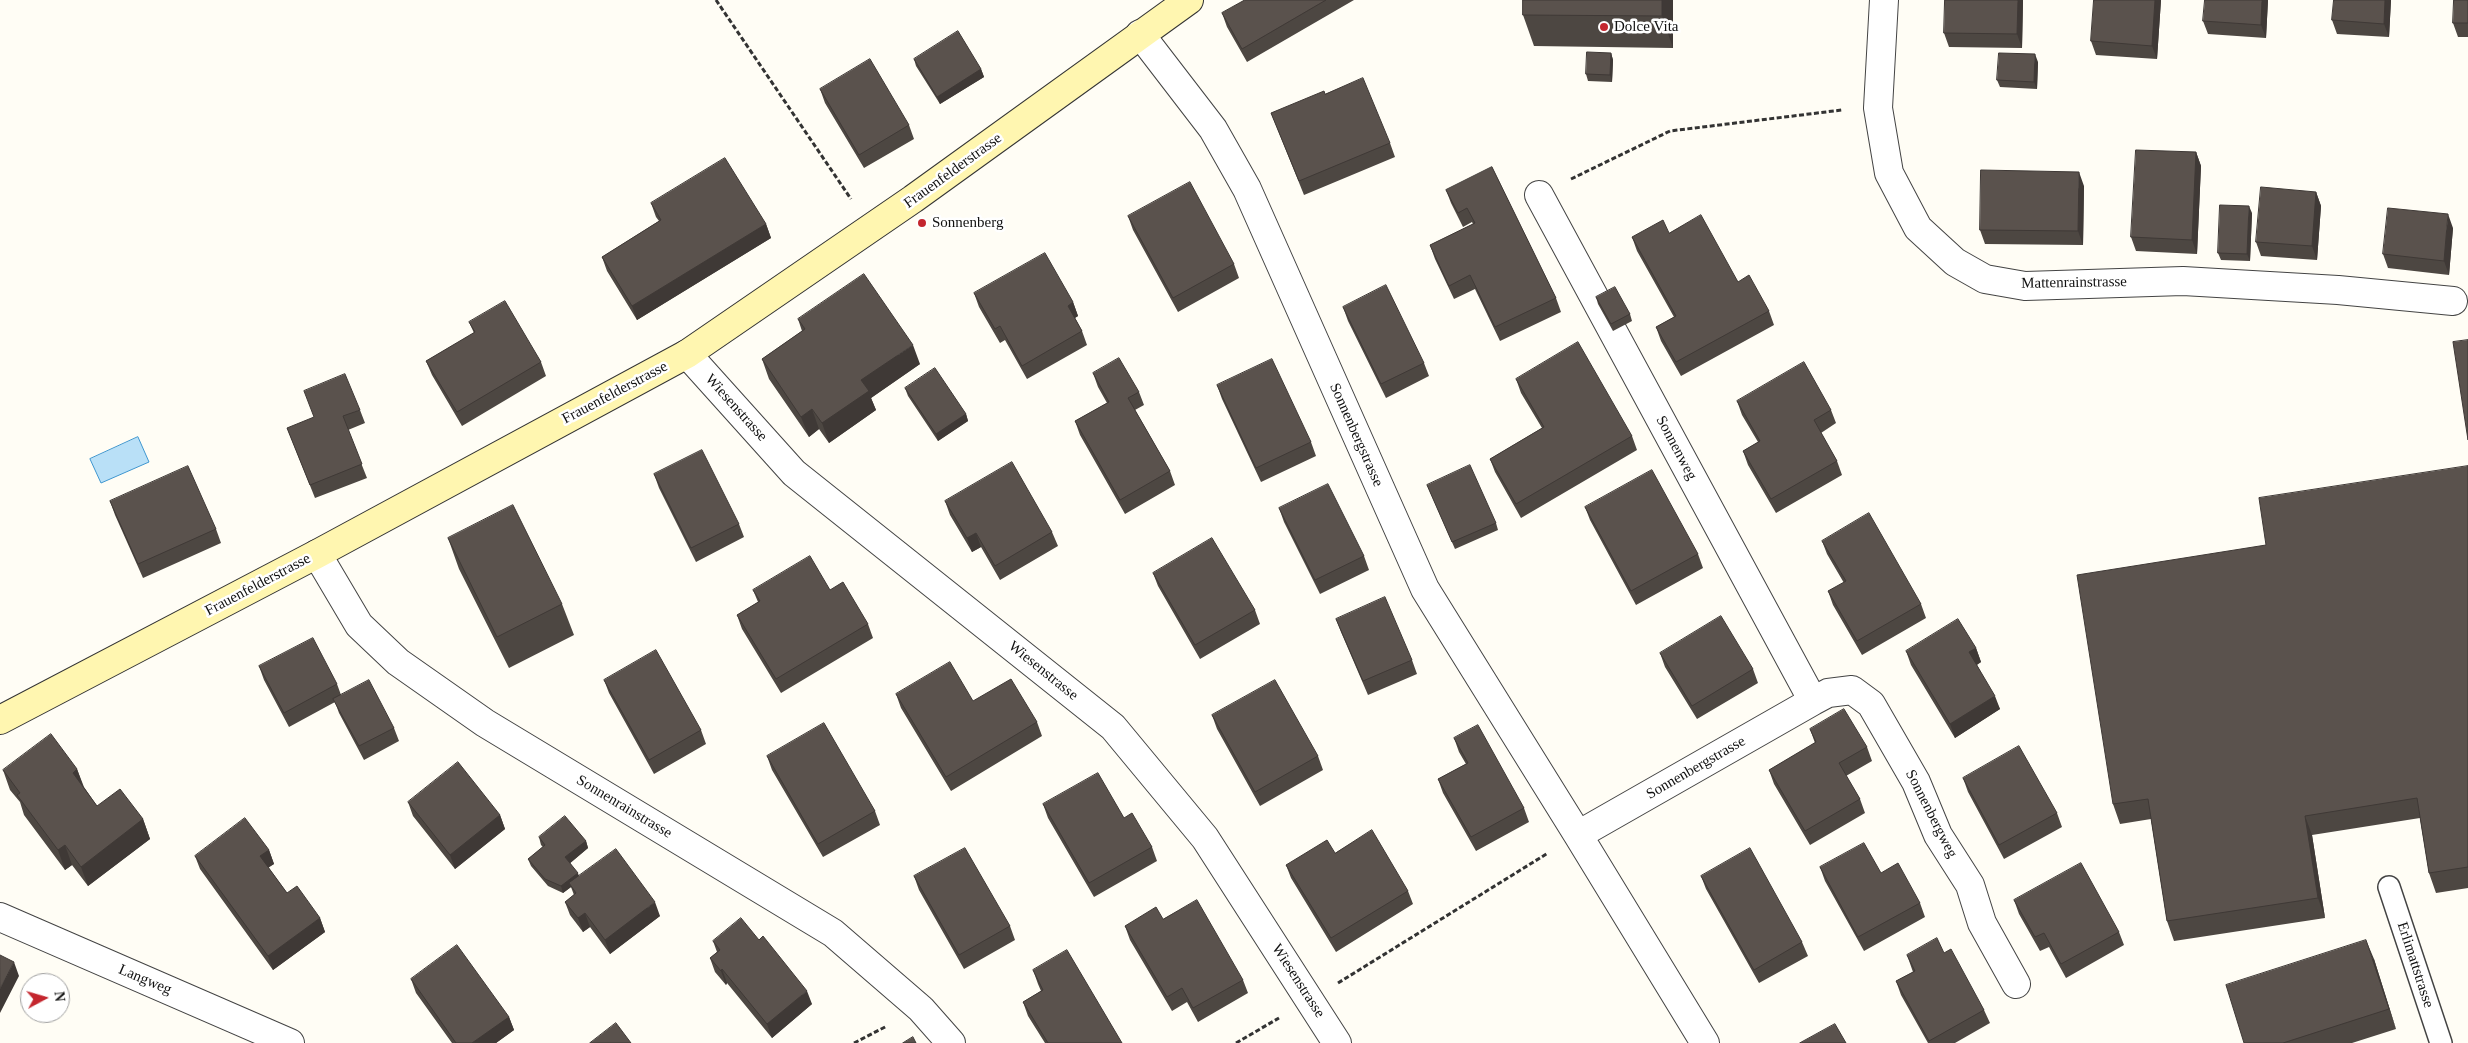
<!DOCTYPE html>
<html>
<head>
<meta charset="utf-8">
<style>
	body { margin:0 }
	#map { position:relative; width:2468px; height:1043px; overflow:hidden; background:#fffdf5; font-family:Georgia,serif }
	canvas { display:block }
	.north { position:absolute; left:20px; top:973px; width:50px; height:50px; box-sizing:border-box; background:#fff; border:1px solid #a0a0a0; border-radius:50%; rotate:84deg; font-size:14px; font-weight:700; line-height:20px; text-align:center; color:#111 }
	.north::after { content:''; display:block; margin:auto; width:18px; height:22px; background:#c4262e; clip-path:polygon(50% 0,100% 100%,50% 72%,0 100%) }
</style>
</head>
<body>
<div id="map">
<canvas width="2468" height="1043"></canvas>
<div class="north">N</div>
</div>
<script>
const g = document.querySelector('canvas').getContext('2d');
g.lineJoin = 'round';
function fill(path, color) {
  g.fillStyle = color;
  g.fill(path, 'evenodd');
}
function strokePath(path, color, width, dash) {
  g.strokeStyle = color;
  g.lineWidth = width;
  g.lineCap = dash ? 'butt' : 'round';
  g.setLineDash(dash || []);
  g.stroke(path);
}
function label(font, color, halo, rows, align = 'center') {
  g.font = font + ' Georgia,serif';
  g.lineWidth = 5;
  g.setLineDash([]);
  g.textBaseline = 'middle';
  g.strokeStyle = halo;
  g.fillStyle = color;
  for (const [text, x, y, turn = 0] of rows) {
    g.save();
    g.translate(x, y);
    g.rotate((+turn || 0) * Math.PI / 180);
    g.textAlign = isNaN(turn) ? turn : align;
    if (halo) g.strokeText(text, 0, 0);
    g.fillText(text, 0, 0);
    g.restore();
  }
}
const water = new Path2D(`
	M138,437L149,462L101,483L90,459Z`);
const path = new Path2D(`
	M716,0L851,199
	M1571,179L1670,131L1842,110
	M1338,983L1548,853
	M854,1043L887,1026
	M1236,1043L1279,1018`);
const lane = new Path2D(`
	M2389,887L2441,1043`);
const street = new Path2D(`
	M1884,0L1878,108L1889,173L1918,228L1955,262L1985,279L2025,286L2183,281L2338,290L2453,301
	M1140,34L1213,129L1247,189L1425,589L1578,835L1705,1043
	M1539,195L1813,701
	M687,354L794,473L1113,727L1205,838L1337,1043
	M317,554L359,625L398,662L485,723L833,933L921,1009L951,1043
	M1578,835L1813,701L1828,693L1852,690L1871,704L1916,782L1938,835L1970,885L1982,923L2016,984
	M0,917L290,1043`);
const secondary = new Path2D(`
	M0,720L317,554L687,354L913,199L1189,0`);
const wall = new Path2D(`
	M1245,0H1354L1247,62L1227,27L1222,13Z
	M1523,0H1673V48L1534,46L1523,15Z
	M2023,0L2022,48L1949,47L1944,33Z
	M2094,0H2161L2157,59L2096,55L2091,41Z
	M2268,0L2266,38L2208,34L2203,21Z
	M2334,0H2391L2389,37L2337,34L2332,20Z
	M2468,0V37H2458L2453,23Z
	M1611,53L1613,60L1612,82L1588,81L1586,74Z
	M914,59L981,69L984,77L940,104L916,66Z
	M2038,62L2037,89L2000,87L1997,80Z
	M820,89L909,125L914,139L864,168L825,103Z
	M1325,94L1390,143L1395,157L1304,195L1271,113Z
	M2196,152L2201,166L2197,254L2136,251L2131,237Z
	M1492,167L1556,298L1561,312L1500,341L1475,289L1454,299L1435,259L1430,245L1473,224L1472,222L1463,227L1451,203L1446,190Z
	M2084,186L2083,245L1985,244L1980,230Z
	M2316,192L2321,206L2317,260L2261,256L2256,242Z
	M651,203L766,224L771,238L637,320L607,271L602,257L659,221L656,217Z
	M2252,213L2250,261L2221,260L2218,253Z
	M1128,216L1234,264L1239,278L1178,312L1133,230Z
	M2453,228L2449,275L2388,268L2383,254Z
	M1669,233L1738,282L1769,311L1774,325L1681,376L1661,341L1656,327L1674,317L1637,251L1632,237Z
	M974,293L1073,302L1078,316L1075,318L1082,331L1087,345L1027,379L1005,340L1000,343L979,307Z
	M1596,297L1630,314L1632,321L1613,331L1598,304Z
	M1343,307L1424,363L1429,376L1386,398L1348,321Z
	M798,319L920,364L871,398L876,410L829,443L819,429L809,437L769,379L762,359L802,331Z
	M469,322L541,362L546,376L462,426L432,375L426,361L474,333Z
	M1093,373L1139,392L1144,405L1135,410L1170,471L1175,485L1125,514L1080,435L1075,421L1107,403L1098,387Z
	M1516,379L1632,436L1637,450L1521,518L1495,472L1490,459L1542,428L1521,393Z
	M1217,385L1311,442L1316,456L1261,482L1222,399Z
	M905,388L966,414L968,421L938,441L908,396Z
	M1737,401L1831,410L1836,423L1821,433L1837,461L1842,475L1776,513L1748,465L1743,451L1758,442L1742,415Z
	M360,410L365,423L348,430L367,478L315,498L287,428Z
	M2468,466V888L2436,893L2429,873L2420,818L2312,835L2325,918L2174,941L2167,921L2151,819L2120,824L2113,804L2266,545Z
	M654,474L739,524L744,537L696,562L659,488Z
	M1427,485L1496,523L1498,530L1455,549Z
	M110,501L216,529L221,543L143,578L115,515Z
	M945,501L1052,532L1058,546L1000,580L981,547L972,552L950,515Z
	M1585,507L1698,554L1703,568L1636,605L1590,520Z
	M1279,508L1364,556L1369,570L1320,594L1284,522Z
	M448,538L562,604L574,635L509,668L459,569Z
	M1822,541L1921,604L1926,618L1862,655L1833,605L1828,591L1844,583L1827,554Z
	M1153,573L1255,610L1260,624L1200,659L1158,586Z
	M753,590L868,624L873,638L781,693L742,629L737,615L758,602Z
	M1336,619L1412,660L1417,674L1368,695L1341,632Z
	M1976,648L1981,662L1977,665L2000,709L1955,738L1911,665L1906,651Z
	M1660,653L1753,669L1758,683L1697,719L1665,667Z
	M259,666L337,684L341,695L394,728L399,741L364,760L339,713L335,702L289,727L264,680Z
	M604,680L701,730L706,744L654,774L609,693Z
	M896,694L973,701L1037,722L1042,736L951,791L901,708Z
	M1212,715L1318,756L1323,770L1260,806L1217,729Z
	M1810,729L1867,747L1872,761L1846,776L1860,799L1865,813L1810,845L1774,784L1769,770L1815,743Z
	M1454,738L1524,808L1529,822L1476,851L1443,793L1438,779L1466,764L1459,752Z
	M767,756L875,811L880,825L823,857L772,770Z
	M77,769L84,787L97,806L143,819L150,839L88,886L72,865L65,870L24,815L20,802L10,790L3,770Z
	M1963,778L2057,813L2062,827L2004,859L1968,792Z
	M408,802L500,815L505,829L455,869L413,816Z
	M1043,804L1124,818L1152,847L1157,861L1094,897L1048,818Z
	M539,837L586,841L588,848L570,863L579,876L660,916L610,954L590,927L583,932L570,915L565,902L574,895L571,887L563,893L548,886L531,866L528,859L543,847L541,845Z
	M269,850L274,864L268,867L287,893L320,918L325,932L273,970L200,869L195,856Z
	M1335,853L1408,891L1413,904L1336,952L1291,878L1286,865Z
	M1820,867L1881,873L1920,903L1925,917L1864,951L1825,881Z
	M914,876L1010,926L1015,940L964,969L919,890Z
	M1701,876L1802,942L1808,956L1759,983L1706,889Z
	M2014,900L2119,932L2124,945L2066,978L2049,947L2040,951L2019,914Z
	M1163,919L1243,980L1248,993L1198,1022L1187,1002L1172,1011L1130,940L1125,926Z
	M713,941L812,1004L772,1038L727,983L726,985L715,972L710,958L717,952Z
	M1944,953L1984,1010L1990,1023L1955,1043H1928L1901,995L1896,981L1913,972L1907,955Z
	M2374,959L2396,1029L2352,1043H2244Z
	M1033,970L1122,1043H1045L1028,1016L1023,1002L1041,991L1038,984Z
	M411,979L509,1017L514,1030L496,1043H452L416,993Z`);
const shadedWall = new Path2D(`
	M1662,0H1673V48L1662,16Z
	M2018,0H2023L2022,48L2017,34Z
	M2155,0H2161L2157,59L2152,46Z
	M2262,0H2268L2266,38L2261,25Z
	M2385,0H2391L2389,37L2384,24Z
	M1611,53L1613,60L1612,82L1610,75Z
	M2035,54L2038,62L2037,89L2034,82Z
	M981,69L984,77L940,104L937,97Z
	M2196,152L2201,166L2197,254L2192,240Z
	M2079,172L2084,186L2083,245L2078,231Z
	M2316,192L2321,206L2317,260L2312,246Z
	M2249,206L2252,213L2250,261L2247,254Z
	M2448,214L2453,228L2449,275L2444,261Z
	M766,224L771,238L637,320L632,306Z
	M1073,302L1078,316L1073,319L1068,306Z
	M913,345L920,364L871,398L876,410L829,443L822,423L861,380Z
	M812,409L819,429L809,437L801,417Z
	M966,414L968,421L938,441L936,434Z
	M976,533L981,547L972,552L967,538Z
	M1976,648L1981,662L1974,666L1969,652Z
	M1995,696L2000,709L1955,738L1950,724Z
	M77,769L84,789L73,773Z
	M500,815L505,829L455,869L450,855Z
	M2305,816L2312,835L2325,918L2318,898Z
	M143,819L150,839L88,886L81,867Z
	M586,841L588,848L568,865L565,857Z
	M65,845L72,865L65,870L58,850Z
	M269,850L274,864L265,870L260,856Z
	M578,873L580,880L569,883L571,887L563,893L561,886Z
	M655,902L660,916L610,954L605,940Z
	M585,913L590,927L583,932L578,918Z
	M320,918L325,932L273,970L268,956Z
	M2366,940L2374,959L2396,1029L2389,1009Z
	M14,962L19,976L0,1013V989Z
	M722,969L727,983L726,985L721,971Z
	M807,991L812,1004L772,1038L767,1024Z
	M509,1017L514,1030L496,1043H472Z`);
const building = new Path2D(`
	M1245,0H1326L1242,49L1222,13Z
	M1523,0H1662V16L1523,15Z
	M1945,0H2018L2017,34L1944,33Z
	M2094,0H2155L2152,46L2091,41Z
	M2205,0H2262L2261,25L2203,21Z
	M2334,0H2385L2384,24L2332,20Z
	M2454,0H2468V23H2453Z
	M958,31L981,69L937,97L914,59Z
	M1587,52L1611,53L1610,75L1586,74Z
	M1999,53L2035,54L2034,82L1997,80Z
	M870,59L909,125L859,155L820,89Z
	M1363,78L1390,143L1299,181L1271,113L1324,91L1325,94Z
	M2136,150L2196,152L2192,240L2131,237Z
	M725,158L766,224L632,306L602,257L661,220L651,203Z
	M1492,167L1556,298L1495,327L1470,275L1449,286L1430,245L1475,223L1467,208L1458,213L1446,190Z
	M1981,170L2079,172L2078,231L1980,230Z
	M1190,182L1234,264L1173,298L1128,216Z
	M2261,187L2316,192L2312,246L2256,242Z
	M2220,205L2249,206L2247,254L2218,253Z
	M2388,208L2448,214L2444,261L2383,254Z
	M1701,215L1738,282L1749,275L1769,311L1676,362L1656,327L1676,316L1632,237L1663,220L1669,233Z
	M1045,253L1073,302L1068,306L1082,331L1022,366L1000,326L995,329L974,293Z
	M864,274L913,345L861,380L869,391L822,423L812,409L801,417L762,359L805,329L798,319Z
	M1386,285L1424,363L1381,384L1343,307Z
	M1615,287L1630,314L1611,324L1596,297Z
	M505,301L541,362L457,412L426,361L475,332L469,322Z
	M2468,340V440L2453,342Z
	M1578,342L1632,436L1516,504L1490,459L1544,427L1516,379Z
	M1119,358L1139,392L1128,398L1170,471L1120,500L1075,421L1109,402L1093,373Z
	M1272,359L1311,442L1256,468L1217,385Z
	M1804,362L1831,410L1814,420L1837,461L1771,499L1743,451L1760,441L1737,401Z
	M935,368L966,414L936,434L905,388Z
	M345,374L360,410L343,416L362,464L310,485L287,428L314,417L304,391Z
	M702,450L739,524L691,548L654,474Z
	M1012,462L1052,532L995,566L976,533L967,538L945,501Z
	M1470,465L1496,523L1452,542L1427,485Z
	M188,466L216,529L138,564L110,501Z
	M2468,466V867L2429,873L2417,798L2305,816L2318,898L2167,921L2148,799L2113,804L2077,575L2266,545L2259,498Z
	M1652,470L1698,554L1631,591L1585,507Z
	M1328,484L1364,556L1315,580L1279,508Z
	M513,505L562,604L497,637L448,538Z
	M1869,513L1921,604L1857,641L1828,591L1846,581L1822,541Z
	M1212,538L1255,610L1195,645L1153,573Z
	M810,556L830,590L843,582L868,624L776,679L737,615L760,601L753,590Z
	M1385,597L1412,660L1363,681L1336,619Z
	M1721,616L1753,669L1692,706L1660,653Z
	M1958,619L1976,648L1969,652L1995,696L1950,724L1906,651Z
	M313,638L337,684L284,713L259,666Z
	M656,650L701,730L649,760L604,680Z
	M950,662L973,701L1011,679L1037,722L946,777L896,694Z
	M369,680L394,728L359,746L333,699Z
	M1275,680L1318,756L1255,792L1212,715Z
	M1844,709L1867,747L1839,763L1860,799L1805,831L1769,770L1816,742L1810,729Z
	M824,723L875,811L818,844L767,756Z
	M1478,725L1524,808L1471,837L1438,779L1468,763L1454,738Z
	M51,734L77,769L73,773L97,806L120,789L143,819L81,867L65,845L58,850L17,795L20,793L3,770Z
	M2019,746L2057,813L1999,845L1963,778Z
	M458,762L500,815L450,855L408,802Z
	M1098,773L1124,818L1132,813L1152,847L1089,883L1043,804Z
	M565,816L586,841L565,857L578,873L561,886L545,879L528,859L545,845L539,837Z
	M245,818L269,850L260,856L287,893L297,886L320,918L268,956L195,856Z
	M1372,830L1408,891L1331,938L1286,865L1327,840L1335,853Z
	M1864,843L1881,873L1898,863L1920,903L1858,937L1820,867Z
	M965,848L1010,926L959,955L914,876Z
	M1750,848L1802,942L1754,970L1701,876Z
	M616,849L655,902L605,940L585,913L578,918L565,902L576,893L569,883Z
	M2081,863L2119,932L2061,964L2044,933L2035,937L2014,900Z
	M1197,900L1243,980L1193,1008L1182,988L1167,997L1125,926L1156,907L1163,919Z
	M741,918L759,940L763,936L807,991L767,1024L722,969L721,971L710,958L720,950L713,941Z
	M1937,938L1944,953L1951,949L1984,1010L1929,1041L1896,981L1915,971L1907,955Z
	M2366,940L2389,1009L2283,1043H2244L2226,985Z
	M457,945L509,1017L472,1043H456L411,979Z
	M1067,950L1122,1043H1048L1023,1002L1043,990L1033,970Z
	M0,955L14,962L0,989Z
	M616,1023L631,1043H590Z
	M1835,1024L1846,1043H1800Z
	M913,1037L916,1043H903Z`);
const markers = [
	[1604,27,5,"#c4262e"],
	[922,223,5,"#c4262e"]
];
const poiNames = [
	["Dolce Vita",1614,27],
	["Sonnenberg",932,223]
];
const streetNames = [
	["Frauenfelderstrasse",953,171,-36],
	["Mattenrainstrasse",2074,283,-1],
	["Frauenfelderstrasse",615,393,-28],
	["Wiesenstrasse",736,408,48],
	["Sonnenbergstrasse",1356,435,66],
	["Sonnenweg",1676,448,62],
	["Frauenfelderstrasse",258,585,-28],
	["Wiesenstrasse",1043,671,39],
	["Sonnenbergstrasse",1696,768,-30],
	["Sonnenrainstrasse",624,807,31],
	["Sonnenbergweg",1931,814,63],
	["Erlimattstrasse",2415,965,72],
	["Langweg",145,980,23],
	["Wiesenstrasse",1298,981,57]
];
fill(water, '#b9e0f7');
strokePath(water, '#3f96cf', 1);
strokePath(lane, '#444', 24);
strokePath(street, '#444', 30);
strokePath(secondary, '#333', 30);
strokePath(path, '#333', 3, [5, 2.5]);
strokePath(lane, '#fff', 21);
strokePath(street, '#fff', 28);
strokePath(secondary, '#fff6b0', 28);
fill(wall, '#4d4742');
fill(shadedWall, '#3f3936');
fill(building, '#5a524d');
strokePath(building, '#3f3936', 1);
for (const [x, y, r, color] of markers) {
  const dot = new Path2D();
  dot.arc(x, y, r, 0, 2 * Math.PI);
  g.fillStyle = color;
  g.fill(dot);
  strokePath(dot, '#fff', 2);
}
label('15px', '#111', '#fff', poiNames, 'left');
label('15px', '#111', '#fff', streetNames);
</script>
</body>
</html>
